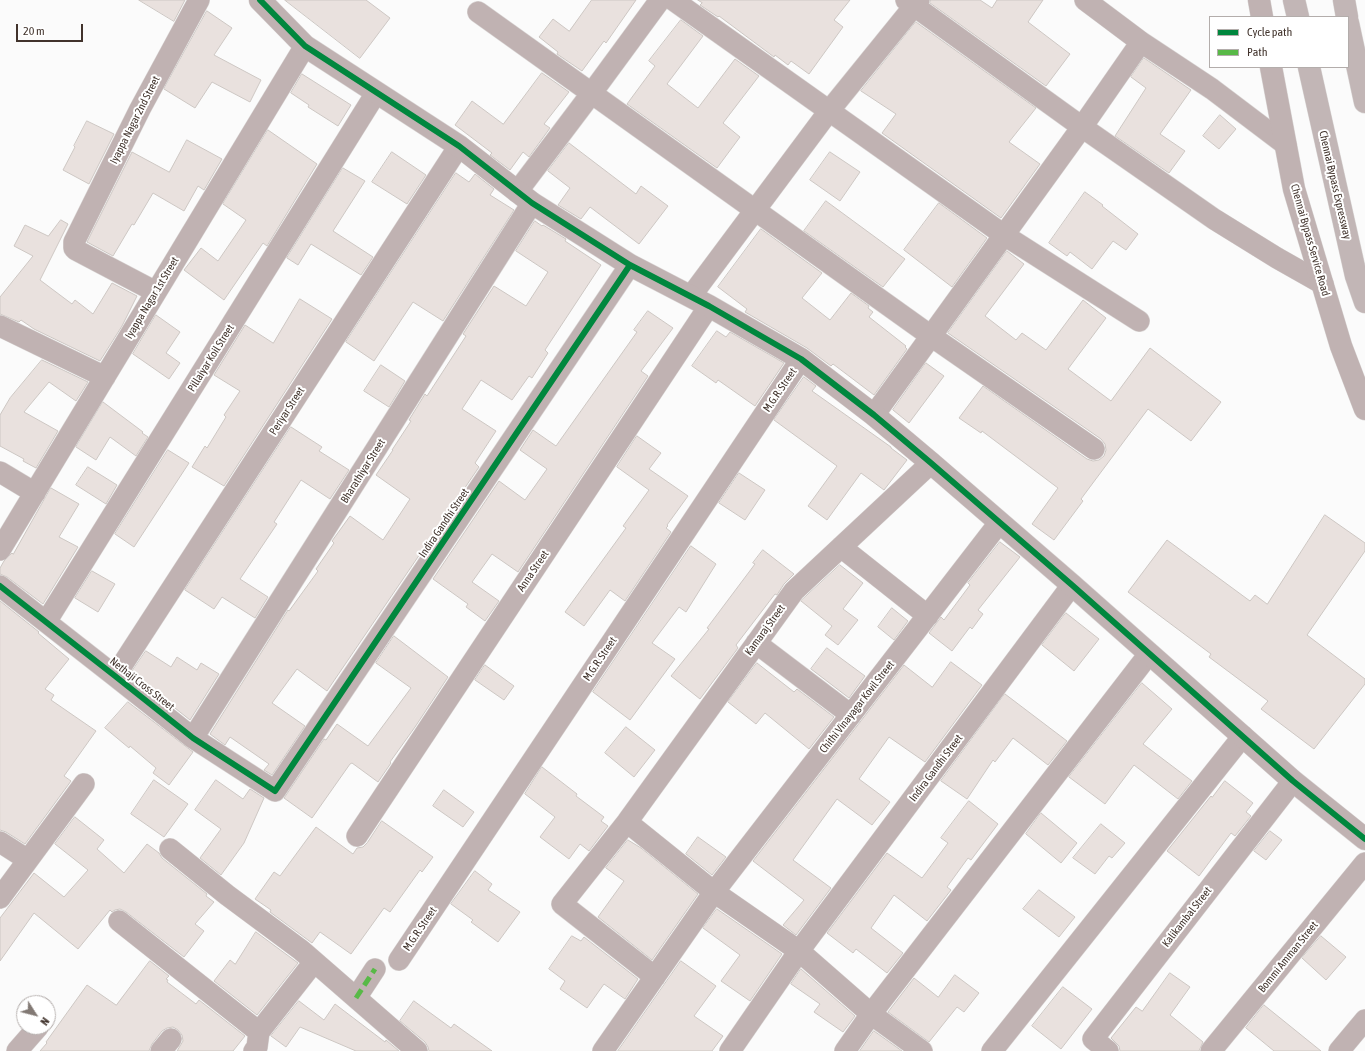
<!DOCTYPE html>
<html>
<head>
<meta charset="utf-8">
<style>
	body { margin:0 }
	#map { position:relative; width:1365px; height:1051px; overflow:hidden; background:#fbfbfb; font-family:"Asap Condensed",sans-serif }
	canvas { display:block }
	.legend { position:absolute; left:1209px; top:16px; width:140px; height:52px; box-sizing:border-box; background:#fff; border:1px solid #b3adab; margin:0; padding:5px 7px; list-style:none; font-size:12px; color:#41332c }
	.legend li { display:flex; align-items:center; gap:8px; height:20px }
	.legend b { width:20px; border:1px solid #b3adab }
	.north { position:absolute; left:16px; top:995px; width:40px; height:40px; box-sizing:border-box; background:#fff; border:1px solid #b3adab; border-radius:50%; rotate:126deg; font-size:11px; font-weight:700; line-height:16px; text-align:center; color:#41332c }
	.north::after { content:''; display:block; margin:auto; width:14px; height:18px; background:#827974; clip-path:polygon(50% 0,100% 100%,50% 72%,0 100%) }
	.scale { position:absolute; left:16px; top:24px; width:67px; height:18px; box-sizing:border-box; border:2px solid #41332c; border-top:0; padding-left:5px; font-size:12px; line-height:14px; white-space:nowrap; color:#41332c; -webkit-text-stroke:3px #fff; paint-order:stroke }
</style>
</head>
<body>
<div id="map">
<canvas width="1365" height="1051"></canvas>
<ul class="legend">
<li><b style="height:5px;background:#00873e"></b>Cycle path</li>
<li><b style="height:5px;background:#58b947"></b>Path</li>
</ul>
<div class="north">N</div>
<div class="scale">20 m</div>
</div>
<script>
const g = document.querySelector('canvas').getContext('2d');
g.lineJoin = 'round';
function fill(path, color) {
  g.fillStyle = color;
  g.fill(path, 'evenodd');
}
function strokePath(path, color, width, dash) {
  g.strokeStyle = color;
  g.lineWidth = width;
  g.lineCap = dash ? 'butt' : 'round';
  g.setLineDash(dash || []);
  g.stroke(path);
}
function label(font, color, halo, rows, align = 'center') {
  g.font = font + ' "Asap Condensed",sans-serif';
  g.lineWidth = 4;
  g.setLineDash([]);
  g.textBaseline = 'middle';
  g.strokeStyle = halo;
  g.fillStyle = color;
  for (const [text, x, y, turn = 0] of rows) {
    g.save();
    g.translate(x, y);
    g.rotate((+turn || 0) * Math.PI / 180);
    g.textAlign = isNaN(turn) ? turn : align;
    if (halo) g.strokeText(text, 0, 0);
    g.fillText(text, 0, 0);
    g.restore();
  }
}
const building = new Path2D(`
	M139,0H185L174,21Z
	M285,0H366L390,18L360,58Z
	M592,0H636L606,43L604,41L582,71L557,54L558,52L539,37L553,19L569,31Z
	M698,0H850L834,20L843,27L809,74L791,61L788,65L775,55L774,57L719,16L718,17L700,5L702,3Z
	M931,0H980L992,8L997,0H1043L1028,22L1070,54L1046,86L930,3Z
	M207,11L232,28L214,55L261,80L250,102L212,82L195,108L164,89Z
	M681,20L703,36L667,84L698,108L735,59L759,76L723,123L740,137L717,168L627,104L655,66L649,61Z
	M916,22L1036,108L1009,142L1040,164L1001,218L882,133L896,114L861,91Z
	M1144,58L1191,90L1160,134L1185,151L1169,173L1115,136L1146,88L1131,77Z
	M542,73L569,92L544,124L550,128L529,157L523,152L510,170L490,155L492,153L455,125L472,101L503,124Z
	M302,74L351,105L338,126L308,107L309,105L291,93Z
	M1220,115L1236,129L1219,149L1203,136Z
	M87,121L114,134L89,184L63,170L75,147L74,146Z
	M268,130L317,164L267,246L263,243L224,300L184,270L201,248L218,261L246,220L223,204Z
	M187,140L222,159L204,190L198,186L184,211L153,193L134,225L132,224L113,256L87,242L132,152L169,172Z
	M569,143L636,194L641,186L668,206L639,244L590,207L581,219L558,205L570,188L548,171Z
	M392,152L426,175L407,204L372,182Z
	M830,152L860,172L840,201L810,180Z
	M343,168L365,181L333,231L373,257L361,275L311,244L298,265L287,258Z
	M456,173L469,182L475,174L494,189L490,195L514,210L443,321L413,302L374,361L346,342Z
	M1085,192L1103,205L1102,206L1138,234L1126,250L1113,241L1092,269L1070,252L1067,256L1049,243Z
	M826,201L905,259L883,287L804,231Z
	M939,203L987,238L952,287L904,250Z
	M61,220L68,224L40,280L72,304L75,300L93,314L112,283L137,296L122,326L100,361L34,329L21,320L19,322L0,314V297L33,256L14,246L25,225L48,236Z
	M535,221L542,226L543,225L566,239L565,241L601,265L545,350L548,353L532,378L529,376L512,400L481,380L462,409L496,431L475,463L479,467L327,691L297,669L272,703L305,726L272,775L264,770L269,764L230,737L225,745L210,734L288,610L289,611L318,571L316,569L334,543L332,541L350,516L383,540L410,499L376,475L393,450H392L411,421L409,420L425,394L427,396L466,336L463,334L494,286L526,306L548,272L516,251Z
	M761,229L822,273L802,298L830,320L851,293L869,306L868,308L873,312L869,317L906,346L905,347L907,349L874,395L833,364L831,366L807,348L745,312L747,309L718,287Z
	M1007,251L1024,264L985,316L1016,340L1022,333L1046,350L1083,300L1106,318L1068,369L1111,401L1150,348L1221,402L1191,441L1148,409L1081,499L1083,501L1054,540L1032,524L1058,488L982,431L981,433L959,418L983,386L1087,459L1093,461L1099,460L1104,456L1106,450L1105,444L1101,439L948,333Z
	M300,299L332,319L224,486L192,467L205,446L207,448L226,417L224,415L240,391L214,375L245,325L273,343Z
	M648,311L673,328L641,371L648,376L518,572L492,554L472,582L499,601L485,621L466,607L468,604L433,579L499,481L525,500L547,469L520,450L533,430L556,446L637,332L634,330Z
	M156,315L180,332L166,353L180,363L169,379L133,354Z
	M717,331L726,337L730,332L784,363L755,406L718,380L716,383L692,366Z
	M42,360L88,382L76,401L49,382L24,412L58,431L36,468L23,461L24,459L0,446V415L10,398Z
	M926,363L944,376L909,423L893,410Z
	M381,365L405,381L389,407L364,391Z
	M804,377L816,386L812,391L891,447V448L907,460L884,490L861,473L827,520L808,506L837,466L774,420Z
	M103,402L143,432L142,433L148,437L136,456L110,437L96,460L76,447Z
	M291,427L322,447L319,451L349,470L330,499L301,480L274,522L277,524L240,579L268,597L255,618L222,597L214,609L185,590Z
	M637,436L661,453L649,469L688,496L667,525L668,526L666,528L671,532L625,601L610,590L584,626L565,612L626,528L623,526L649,490L617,467Z
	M168,450L189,463L134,547L115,534Z
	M88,467L117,485L106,504L76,485Z
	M739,473L765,490L745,520L719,503Z
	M51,488L79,504L59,537L78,547L43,604L7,577L0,574V568L4,561L12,553L13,554Z
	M1325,515L1365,543V551L1307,635L1365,679V684L1314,749L1261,709L1268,701L1209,657L1211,654L1128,592L1167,540L1250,601L1255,595L1267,604Z
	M1000,542L1020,557L978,610L983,614L972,629L970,627L952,651L929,633L941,617L944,620L970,585L968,583Z
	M691,546L716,564L686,612L679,607L652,643L675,659L630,720L593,692Z
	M763,550L794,574L784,584L777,595L775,594L736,645L738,648L700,699L671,676L709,629L707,628L755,564L753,563Z
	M840,565L863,583L843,609L858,620L838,645L825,635L832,626L801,601Z
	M92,571L115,584L98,612L75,598Z
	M0,601L39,632L38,633L69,659L45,689L54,695L51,700L96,731L64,776L71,781L25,844L6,832L0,830Z
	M892,608L908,621L894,640L878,627Z
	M1066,613L1099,639L1074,671L1042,645Z
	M394,636L448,677L415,727L390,762L391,763L378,782L352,763L350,764L312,818L284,798L324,739L326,740L337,724L368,746L411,688L376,663Z
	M827,648L865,676L849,698L811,669Z
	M146,651L171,667L177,657L197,670L201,663L219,674L190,720L131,673Z
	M951,662L982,685L925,762L889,737L859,779L890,802L872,825L837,799L793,860L831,888L796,935L783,925L804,900L753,861L904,665L932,687Z
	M757,663L794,692L797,689L834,717L809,749L765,713L756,724L728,702Z
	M485,665L514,686L504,700L475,680Z
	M1142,683L1172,709L1143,744L1192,781L1178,799L1134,765L1105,804L1069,777Z
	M1005,694L1067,741L1048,765L1013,738L995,762L993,760L967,799L941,781Z
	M128,702L193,752L169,785L153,773L156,768L130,746L129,748L105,728Z
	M626,727L655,750L634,777L605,753Z
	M542,767L577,794L576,796L604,817L601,821L608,826L589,851L580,844L569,859L540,837L555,817L525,794Z
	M154,780L188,804L164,837L131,814Z
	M216,780L243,799L250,789L264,798L244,843L221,875L200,858L221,829L195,810Z
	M1225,781L1253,803L1246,812L1251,816L1235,836L1231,833L1199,876L1167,851L1211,796L1212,797Z
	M444,790L474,812L463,827L433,806Z
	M969,801L998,824L971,860L968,858L947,887L951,890L927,921L894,895L871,928L903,953L887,973L856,949L853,953L827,933L887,853L922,878L948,843L941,838Z
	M1041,813L1077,843L1061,863L1026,834Z
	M75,817L104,840L97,849L124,873L147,844L159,853L162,858L207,894L206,896L214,902L195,924L204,931L184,957L126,912L120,909L115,910L112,912L110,910L78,949L34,913L0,961V918L34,873L64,897L88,870L55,844Z
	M382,821L433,857L422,872L420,870L390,912L384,908L351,954L320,932L312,943L270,912L271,910L255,899L274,872L280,876L316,827L353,854L357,848L363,847L367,843Z
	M1101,824L1125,843L1112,858L1109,856L1095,874L1073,858Z
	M1270,831L1282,840L1266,860L1254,851Z
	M698,837L726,857L712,875L686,854Z
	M628,840L641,848L698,894L652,960L598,917L624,881L606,868Z
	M475,871L492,884L488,890L520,912L498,942L471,922L473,920L451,904Z
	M1039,890L1075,917L1059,937L1023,909Z
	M717,909L782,954L750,1001L721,981L740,955L703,928Z
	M256,932L298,963L257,1015L214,981L230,960L235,964Z
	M572,936L581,941L584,937L638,979L625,999L604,984L587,1008L560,989L565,981L549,969Z
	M1321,936L1346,957L1326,980L1302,958Z
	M150,961L169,976L166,979L168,980L167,982L196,1004L199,1000L245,1036L233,1051H177L183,1041L182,1035L178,1030L173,1027L167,1028L162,1031L152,1044L149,1051H40L47,1043L46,1042L87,985L116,1005Z
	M681,961L716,986L694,1016L723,1036L712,1051H618Z
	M801,969L855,1016L843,1032L814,1012L820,1004L791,984Z
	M1170,973L1190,987L1170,1015L1203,1042L1199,1051H1120L1119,1046L1111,1038L1136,1007L1142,1011Z
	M955,975L979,993L964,1012L957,1007L929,1042L888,1012L914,978L938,997Z
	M1063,987L1092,1009L1061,1049L1032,1026Z
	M299,1001L324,1020L335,1004L385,1042L386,1040L399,1051H356L300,1027L286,1047L271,1036Z
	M414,1001L451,1028L454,1024L492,1051H429L428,1047L425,1042L400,1021Z
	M1264,1005L1321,1051H1274L1246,1028Z
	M874,1031L902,1051H860Z`);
const minor = new Path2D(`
	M673,0L1004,235L1139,321
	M906,0L1082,127L1214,219L1277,258L1323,284
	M1085,0L1141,42L1212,89L1286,145
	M478,12L931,336L1094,449
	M517,192L591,94L660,0
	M156,292L76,250L74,248V242L140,109L199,0
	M691,296L829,111L919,0
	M0,326L105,377
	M874,415L1082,127L1141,42
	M0,472L35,493
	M841,547L928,616
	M0,550L305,46
	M0,586L115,676L193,738L275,791L630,265
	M46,622L376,93
	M756,643L851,715
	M115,676L459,146
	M193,738L532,203
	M627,822L714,892L799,951L871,1014L922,1051
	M357,836L709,306
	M0,842L28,860
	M170,849L227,895L301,950L417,1051
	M0,898L84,784
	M119,921L259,1032
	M399,960L801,359
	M655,977L562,904L627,822L794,591L931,463
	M356,998L375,969
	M17,1051L38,1027
	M161,1051L171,1039
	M254,1051L257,1047L259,1032L314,962
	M603,1051L714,892L999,523
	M730,1051L799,951L1072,585
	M845,1051L871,1014L1149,654
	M992,1051L1243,736
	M1108,1051L1093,1039L1293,781
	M1211,1051L1365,863
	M1339,1051L1365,1020`);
const tertiary = new Path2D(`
	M260,0L305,46L459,146L532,203L630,265L709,306L801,359L874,415L931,463L1072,585L1293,781L1365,839
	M1259,0L1262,17
	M1271,67L1294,189L1341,346L1365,409`);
const trunk = new Path2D(`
	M1294,0L1298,17
	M1344,0L1347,17
	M1348,23L1365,102
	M1309,67L1356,276L1365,302`);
const quiet = new Path2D(`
	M356,998L375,969`);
const cycleway = new Path2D(`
	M260,0L305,46L459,146L532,203L630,265L709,306L801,359L874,415L931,463L1072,585L1293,781L1365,839
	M0,586L115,676L193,738L275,791L630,265`);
const streetNames = [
	["Iyappa Nagar 2nd Street",135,120,-63],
	["Chennai Bypass Expressway",1335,185,77],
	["Chennai Bypass Service Road",1310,240,74],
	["Iyappa Nagar 1st Street",152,298,-59],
	["Pillaiyar Koil Street",211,358,-58],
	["M.G.R. Street",780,390,-56],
	["Periyar Street",287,411,-57],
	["Bharathiyar Street",363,471,-58],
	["Indira Gandhi Street",444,523,-56],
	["Anna Street",533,571,-56],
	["Kamaraj Street",765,630,-54],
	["M.G.R. Street",600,659,-56],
	["Nethaji Cross Street",142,684,38],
	["Chithi Vinayagar Kovil Street",857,707,-52],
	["Indira Gandhi Street",936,768,-53],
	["Kalikambal Street",1187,917,-52],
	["M.G.R. Street",420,929,-56],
	["Bommi Amman Street",1288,957,-51]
];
fill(building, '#e9e1de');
strokePath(building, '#cdc7c3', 1);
strokePath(minor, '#dad7d6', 22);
strokePath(tertiary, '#dad7d6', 23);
strokePath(trunk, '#dad7d6', 23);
strokePath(minor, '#c0b2b2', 21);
strokePath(tertiary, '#c0b2b2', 22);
strokePath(trunk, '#c2b6b6', 22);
strokePath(quiet, '#58b947', 5, [10, 5]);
strokePath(cycleway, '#00873e', 6);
label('11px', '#41332c', '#fff', streetNames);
</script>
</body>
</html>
